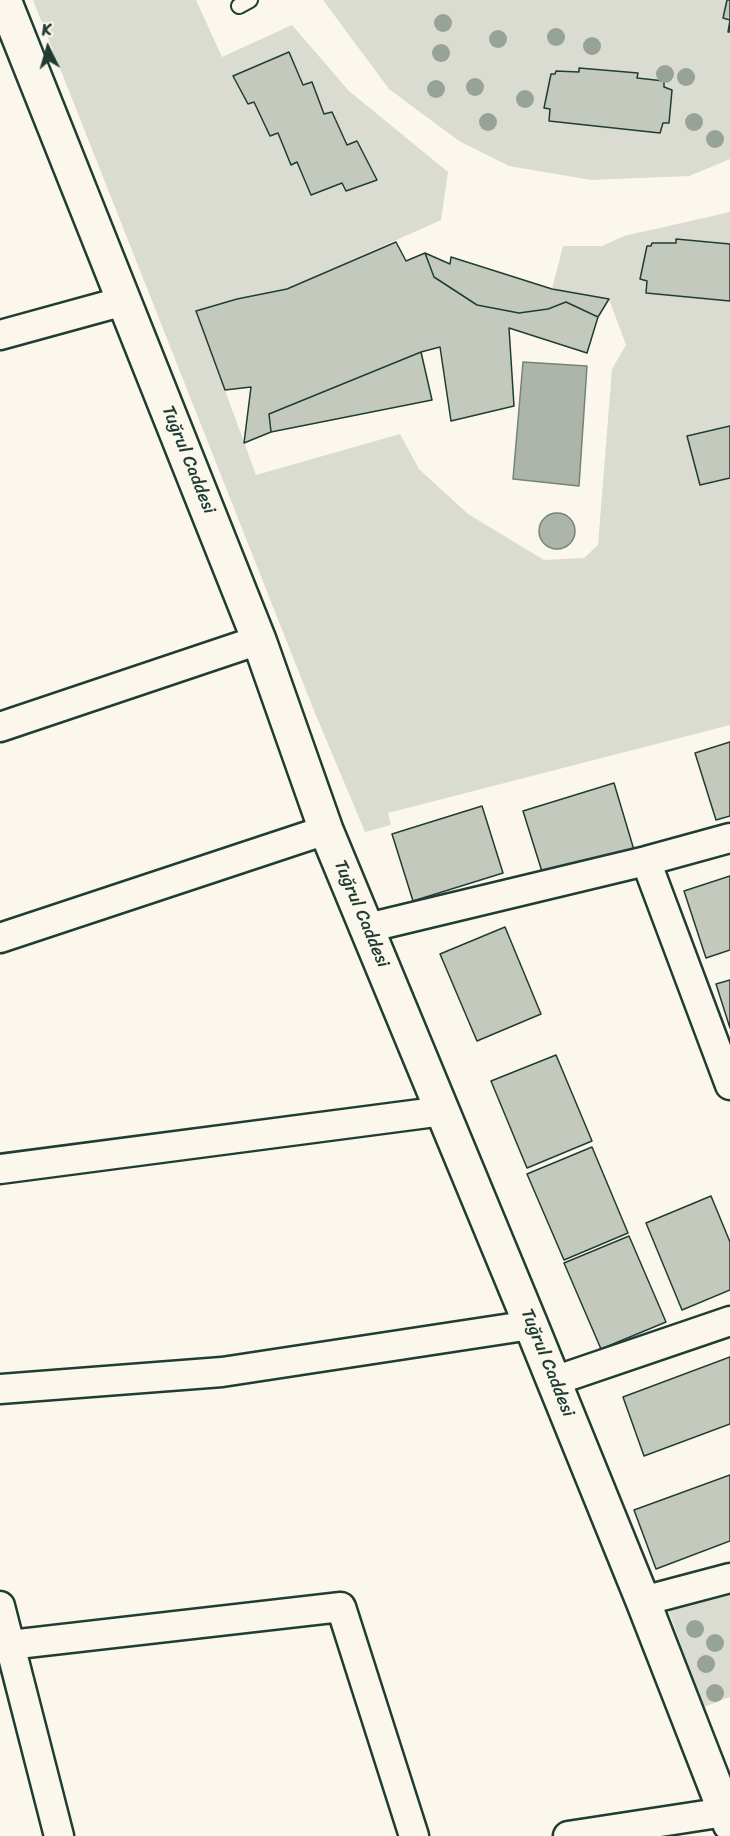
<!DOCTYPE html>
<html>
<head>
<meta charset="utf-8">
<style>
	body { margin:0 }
	#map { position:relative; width:730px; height:1836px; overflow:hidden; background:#fbf7ec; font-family:Sriracha,sans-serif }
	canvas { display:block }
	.north { position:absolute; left:18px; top:18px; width:60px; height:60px; -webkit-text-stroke:4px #fbf7ec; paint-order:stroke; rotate:355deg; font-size:16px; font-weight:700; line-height:24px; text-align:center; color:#1f3d34 }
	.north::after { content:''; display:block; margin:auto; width:21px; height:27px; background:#1f3d34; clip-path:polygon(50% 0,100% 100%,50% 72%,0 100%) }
</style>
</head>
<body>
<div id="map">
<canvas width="730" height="1836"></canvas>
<div class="north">K</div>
</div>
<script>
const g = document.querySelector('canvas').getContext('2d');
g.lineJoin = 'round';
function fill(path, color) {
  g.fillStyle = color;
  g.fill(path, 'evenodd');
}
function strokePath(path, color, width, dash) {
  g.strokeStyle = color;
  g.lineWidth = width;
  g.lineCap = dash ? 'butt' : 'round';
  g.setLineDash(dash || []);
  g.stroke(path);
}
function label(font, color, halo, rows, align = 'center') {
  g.font = font + ' Sriracha,sans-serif';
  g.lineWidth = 6;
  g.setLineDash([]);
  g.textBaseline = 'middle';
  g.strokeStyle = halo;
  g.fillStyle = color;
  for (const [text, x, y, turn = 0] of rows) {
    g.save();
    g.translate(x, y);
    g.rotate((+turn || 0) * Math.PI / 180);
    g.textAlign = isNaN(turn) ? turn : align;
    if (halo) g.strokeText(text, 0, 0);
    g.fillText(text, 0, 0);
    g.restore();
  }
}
const green = new Path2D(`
	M33,0H196L222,57L292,25L349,91L448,172L441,220L287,289L196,311L256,475L400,434L419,469L468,514L544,560L584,558L598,545L612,369L626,345L609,299L552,289L563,246H602L624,236L730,212V725L388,813L391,825L365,832L315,713Z
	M323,0H730V159L689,176L591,180L509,166L459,141L389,89Z
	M730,1578V1697L704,1707L663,1596Z`);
const water = new Path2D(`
	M523,362L587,366L579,486L513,479Z
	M539 531a18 18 0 1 1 36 0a18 18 0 1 1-36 0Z`);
const building = new Path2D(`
	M727,0H730V32H728L730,20L723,18Z
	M289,52L303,85L312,82L324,114L332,112L347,145L357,141L377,180L346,191L342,183L311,195L297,162L291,165L278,133L270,136L254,102L248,104L233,76Z
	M579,68L638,73L637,78L664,81V87L672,90L669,123H663L660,133L549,121L550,109L544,108L551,74H555L556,71L579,72Z
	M676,239L730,244V301L646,293L647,281L640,279L647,246H651L652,243H676Z
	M396,242L406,261L425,253L434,277L477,305L519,313L548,309L566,302L598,317L587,353L509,328L514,406L451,421L440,347L421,352L269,414L271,432L244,443L251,387L225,390L196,311L237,299L287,289Z
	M425,253L450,264L451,257L552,289L609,299L598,317L566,302L548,309L519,313L477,305L434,277Z
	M421,352L432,400L271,432L269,414Z
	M730,426V478L700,485L687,436Z
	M730,742V816L716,820L695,753Z
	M614,783L634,850L544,878L523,811Z
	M482,806L503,873L413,901L392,834Z
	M730,876V950L706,958L684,891Z
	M505,927L541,1014L477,1041L440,954Z
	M730,980V1028L716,984Z
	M556,1055L592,1141L527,1168L491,1081Z
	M592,1147L628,1233L564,1260L527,1174Z
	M711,1196L730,1242V1290L682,1310L646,1223Z
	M629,1236L666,1322L601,1349L564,1263Z
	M730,1357V1424L644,1456L623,1397Z
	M730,1475V1541L656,1569L634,1510Z`);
const lane = new Path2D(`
	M239,6L250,0`);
const street = new Path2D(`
	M0,335L124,301
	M0,727L259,640
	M646,861L730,1085
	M367,928L646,861L730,838
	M0,938L326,830
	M0,1169L443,1111
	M554,1381L730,1321
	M0,1389L222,1372L531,1325
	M643,1601L730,1578
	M0,1606L59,1836
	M0,1646L341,1607L414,1836
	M568,1836L725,1812`);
const primary = new Path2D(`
	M4,0L259,640L326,830L531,1325L643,1601L730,1824`);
const trees = [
	[443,23],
	[556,37],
	[498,39],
	[592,46],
	[441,53],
	[665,74],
	[686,77],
	[475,87],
	[436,89],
	[525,99],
	[488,122],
	[694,122],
	[715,139],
	[695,1629],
	[715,1643],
	[706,1664],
	[715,1693]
];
const streetNames = [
	["Tuğrul Caddesi",188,460,68],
	["Tuğrul Caddesi",361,914,67],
	["Tuğrul Caddesi",547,1363,68]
];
fill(green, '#dbdcd1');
fill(water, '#adb4aa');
strokePath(water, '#74847b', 1.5);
fill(building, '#c4c9be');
strokePath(building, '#1f3d34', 1.5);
strokePath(lane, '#1f3d34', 18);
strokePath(street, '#1f3d34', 33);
strokePath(primary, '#1f3d34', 38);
strokePath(lane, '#fbf7ec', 14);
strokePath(street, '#fbf7ec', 28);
strokePath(primary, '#fbf7ec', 33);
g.fillStyle = '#97a298';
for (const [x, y] of trees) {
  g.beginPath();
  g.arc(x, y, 9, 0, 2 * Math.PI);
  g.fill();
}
label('18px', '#1f3d34', '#fbf7ec', streetNames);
</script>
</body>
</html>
